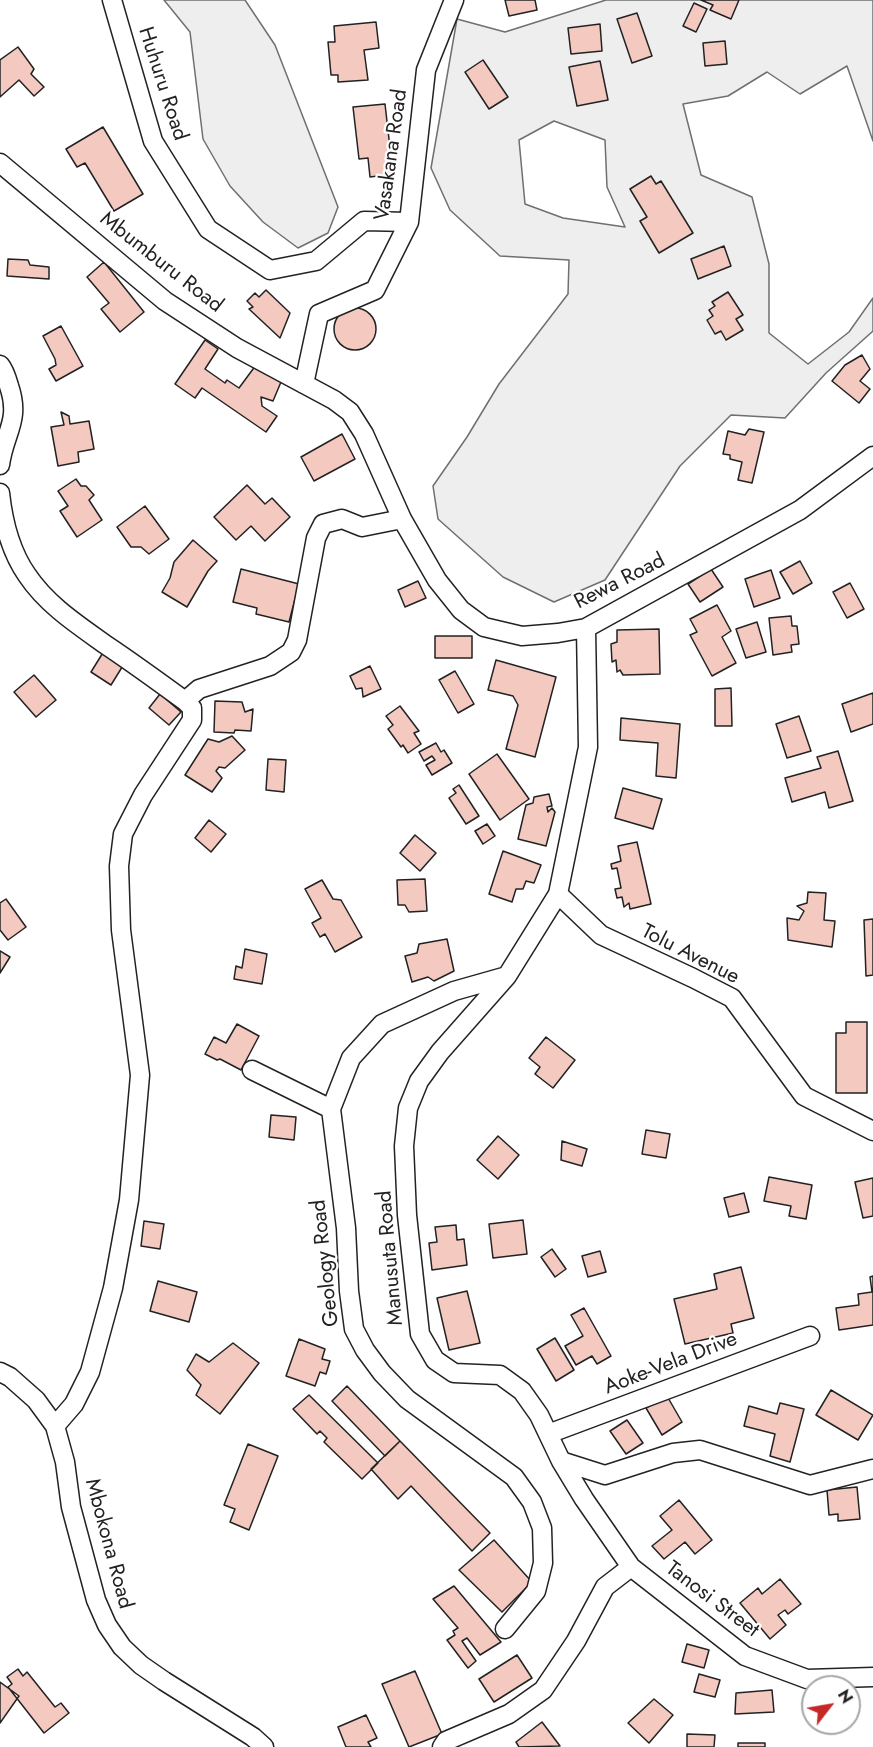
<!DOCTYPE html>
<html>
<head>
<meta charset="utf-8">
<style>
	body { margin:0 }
	#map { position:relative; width:873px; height:1747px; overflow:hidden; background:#fff; font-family:Jost,sans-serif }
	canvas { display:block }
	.north { position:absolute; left:801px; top:1675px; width:60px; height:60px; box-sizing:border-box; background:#fff; border:2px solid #a7a7a7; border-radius:50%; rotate:59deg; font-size:16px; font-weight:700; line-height:24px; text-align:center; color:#222 }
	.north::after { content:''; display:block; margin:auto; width:21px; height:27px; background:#c62828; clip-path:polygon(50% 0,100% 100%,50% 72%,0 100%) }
</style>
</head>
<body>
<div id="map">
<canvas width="873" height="1747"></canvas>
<div class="north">N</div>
</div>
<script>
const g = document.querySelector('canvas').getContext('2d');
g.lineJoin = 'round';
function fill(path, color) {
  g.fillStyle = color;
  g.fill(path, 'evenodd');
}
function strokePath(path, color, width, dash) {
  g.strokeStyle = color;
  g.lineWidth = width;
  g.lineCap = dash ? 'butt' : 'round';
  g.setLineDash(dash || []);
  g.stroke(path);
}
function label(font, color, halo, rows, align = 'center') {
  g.font = font + ' Jost,sans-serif';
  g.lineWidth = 4.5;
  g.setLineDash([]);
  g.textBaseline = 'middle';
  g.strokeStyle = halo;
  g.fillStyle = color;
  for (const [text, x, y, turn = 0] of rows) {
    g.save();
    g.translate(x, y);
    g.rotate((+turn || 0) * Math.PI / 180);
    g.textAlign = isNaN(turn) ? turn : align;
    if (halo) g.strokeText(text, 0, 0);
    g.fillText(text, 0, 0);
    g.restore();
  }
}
const green = new Path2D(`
	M164,0H245L275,45L338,207L328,233L298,248L263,222L230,186L203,139L190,32Z
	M606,0H873V141L847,66L800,94L767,72L728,96L683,104L701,175L752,197L769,264V333L808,364L849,332L873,298V331L826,373L785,418L731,415L680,466L605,580L554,602L503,577L438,519L433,486L467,437L499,384L568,294L569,260L500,256L450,210L431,168L457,19L505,32ZM554,121L605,140L607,187L625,227L563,218L525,204L519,140Z`);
const building = new Path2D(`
	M505,0H535L537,10L509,16Z
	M701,0H739L731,19L710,10L713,5Z
	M694,3L707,9L696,32L683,26Z
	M637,13L652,56L632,63L617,19Z
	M376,22L379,48L364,50L368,80L338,82V75H331L328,42H335L334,26Z
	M600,24L602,51L571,54L568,28Z
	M725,41L727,64L705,66L703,43Z
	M18,47L34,69L31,74L44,87L34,96L19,80L0,97V60Z
	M483,60L508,97L489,109L465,72Z
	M600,61L608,100L577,106L569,67Z
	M385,104L393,174L370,177L368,158L359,159L353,107Z
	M103,127L143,194L114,211L85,163L77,167L66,149Z
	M651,176L656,184L661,181L693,233L659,253L640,221L647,217L630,189Z
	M724,246L731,266L698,279L691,259Z
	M8,259L28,260L30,265L49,267V279L7,276Z
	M104,262L144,312L120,332L101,309L109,303L87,277Z
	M266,290L290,313L280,338L249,309L253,307L247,301L255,293L259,297Z
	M728,292L743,315L736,319L743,330L726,340L721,331L715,334L707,320L713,316L709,310L715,306L712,302Z
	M334 329a21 21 0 1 1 42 0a21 21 0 1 1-42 0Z
	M61,326L83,366L56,381L49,369L56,365L55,359L43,336Z
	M205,340L218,349L205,369L225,383L227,380L239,388L256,365L281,382L273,401L261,397L262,406L277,416L266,432L202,388L195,398L175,384Z
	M862,355L870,369L860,381L870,389L859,403L832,381L845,365Z
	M61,412L69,416L70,424L89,421L94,449L78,452L79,462L58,466L51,427L64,425Z
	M749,429L764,432L752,483L738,480L742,462L730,459V455L723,454L728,431L745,435Z
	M342,434L355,459L314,481L301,457Z
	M76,479L81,486H86L94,495L89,500L102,520L77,537L60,511L68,506L58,491Z
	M247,485L265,504L272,498L290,517L265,541L251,526L236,540L214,517Z
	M145,506L169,539L149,554L141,547H131L117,527Z
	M193,540L217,561L208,571L187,607L162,592L170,578L174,562Z
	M800,561L812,583L793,594L780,572Z
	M241,569L299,584L289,622L256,614L257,608L233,602Z
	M711,569L723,587L700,602L688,584Z
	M771,570L780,598L754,607L745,579Z
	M418,581L426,598L405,607L398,590Z
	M850,583L864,609L847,618L833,592Z
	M717,605L731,631L722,637L736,663L712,676L690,635L697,632L690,619Z
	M791,616L792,626H797L799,644L791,645L792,652L773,655L769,618Z
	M757,622L766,652L746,658L736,629Z
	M659,629L660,674L623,675L620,670L617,672L616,660L612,662L611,644L617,642V630Z
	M435,636H472V658H435Z
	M104,651L124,664L111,685L91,672Z
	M496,660L556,677L535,757L506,749L518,705L513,696L488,690Z
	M370,666L381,689L363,697L362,688L356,689L350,676Z
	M455,671L474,704L458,713L439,680Z
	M34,675L56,700L36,717L14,692Z
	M731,688L732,726H715V689Z
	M873,693V724L851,732L842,704Z
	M160,694L181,712L169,725L149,708Z
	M215,701L242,702L245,712L253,709L251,731L235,730L234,733L214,732Z
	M400,706L419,731L414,733L421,744L408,753L403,745L401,747L388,729L393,725L386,716Z
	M799,716L811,751L787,758L776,724Z
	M621,718L680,724L676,778L656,776L658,743L620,740Z
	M232,736L245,750L225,768L219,767L216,771L222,778L212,792L185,775L208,739L219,742Z
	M436,743L441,752L444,750L452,763L432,775L426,765L435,760L432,756L424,761L419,752Z
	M838,751L853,801L829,808L825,792L792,802L785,778L821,768L817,757Z
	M497,754L529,799L500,820L469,774Z
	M268,759L286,760L284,792L266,790Z
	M459,785L479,816L466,824L449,798L456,793L453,789Z
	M623,788L662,799L653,829L615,818Z
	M549,794L552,806L547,807L548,812L552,808L555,812L546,846L518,839L526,805L533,803L534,797Z
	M209,820L226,834L211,852L195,838Z
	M487,824L495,836L483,844L475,831Z
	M415,835L436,853L420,871L400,853Z
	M637,842L651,904L630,909L629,903L624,907L622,897L617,898L615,889L621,888L617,868L612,869L611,864L621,861L618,846Z
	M503,851L541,865L534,883L526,881L523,889H516L512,902L489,894Z
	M425,879L427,911L409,912L405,905H398L397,880Z
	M322,880L333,899L341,900L362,937L335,952L325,934L320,937L312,923L321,918L305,889Z
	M808,892L826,893L824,920L835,921L832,947L788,940L787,918L799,920L804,911L797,906L807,903Z
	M6,899L26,927L8,940L0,930V903Z
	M873,919V975L866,976L864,920Z
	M447,939L454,971L434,981L428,977L412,982L405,956L417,953L419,944Z
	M245,949L267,954L262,984L234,979L236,966L242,968Z
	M0,951L10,957L0,973Z
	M846,1022H867V1093H836V1033H846Z
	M237,1024L259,1036L241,1070L220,1059L217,1060L205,1054L214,1037L226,1043Z
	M546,1037L575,1060L553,1088L535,1074L540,1067L529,1058Z
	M271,1115L296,1117L294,1140L269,1137Z
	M646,1130L670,1134L666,1158L642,1154Z
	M498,1136L519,1155L498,1179L477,1160Z
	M562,1141L587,1149L582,1166L561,1160Z
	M769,1177L812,1185L806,1219L789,1216L791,1206L764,1201Z
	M873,1178V1216L863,1218L855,1182Z
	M744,1193L749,1212L729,1217L724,1198Z
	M523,1220L527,1254L493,1258L489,1224Z
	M144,1221L164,1224L160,1249L141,1246Z
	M456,1225L457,1240L464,1239L467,1265L432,1270L429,1243L437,1242L435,1227Z
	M552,1249L566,1269L555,1277L541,1257Z
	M600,1251L606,1272L588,1277L582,1256Z
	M741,1267L754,1318L731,1324L733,1333L685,1344L674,1299L717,1289L714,1274Z
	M873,1276V1325L839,1330L836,1308L859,1305L858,1294L872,1292L870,1277Z
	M158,1281L197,1292L189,1322L150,1311Z
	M467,1291L480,1343L449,1350L437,1298Z
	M584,1308L611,1356L597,1364L592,1356L576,1365L565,1346L583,1336L571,1315Z
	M555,1338L574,1370L556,1381L537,1349Z
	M299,1339L325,1349L322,1359L330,1361L326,1374L320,1372L315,1386L286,1376Z
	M233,1343L259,1363L220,1414L196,1395L201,1385L187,1370L196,1354L209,1362Z
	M347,1386L400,1441L385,1456L332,1401Z
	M831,1390L873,1415L858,1440L816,1415Z
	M309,1395L378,1463L362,1479L324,1442L327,1438L320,1431L317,1434L293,1409Z
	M667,1396L682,1422L662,1435L646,1408Z
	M780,1403L804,1409L790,1462L770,1456L775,1434L744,1426L749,1406L777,1414Z
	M627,1420L643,1443L626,1454L610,1431Z
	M400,1441L490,1533L472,1551L411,1486L398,1499L371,1469Z
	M248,1444L278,1456L249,1530L230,1522L235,1509L224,1505Z
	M857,1487L860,1519L838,1521V1514L829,1515L827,1490Z
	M679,1500L712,1540L695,1554L685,1542L664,1559L652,1546L672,1530L660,1516Z
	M494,1540L532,1582L502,1612L459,1570Z
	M780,1579L801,1604L788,1614L785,1610L778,1615L786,1625L770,1639L740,1603L758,1588L762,1594Z
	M454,1586L501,1642L480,1655L467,1638L462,1641L476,1661L468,1668L447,1640L455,1635L453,1631L458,1628L433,1599Z
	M687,1644L709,1650L704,1668L682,1662Z
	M517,1655L532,1678L494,1702L479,1679Z
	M18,1669L23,1676L27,1672L55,1707L61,1703L69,1713L44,1733L8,1687L12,1684L7,1677Z
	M415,1671L442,1734L409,1747L382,1684Z
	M699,1674L720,1680L715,1697L694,1692Z
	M0,1682L19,1696L0,1723Z
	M772,1690L774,1712L735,1714L736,1693Z
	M654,1699L673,1715L649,1743L628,1723Z
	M366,1715L377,1738L368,1742L371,1747H346L338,1727Z
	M542,1722L560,1746L519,1747L516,1742Z
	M687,1734L715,1735L714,1747H687Z
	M738,1743H765V1747H738Z`);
const minor = new Path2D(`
	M112,0L153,141L208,229L270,270L316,261L364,221L409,222
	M0,163L165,301L237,348L334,400L350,412L364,434L402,519L437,580L461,610L484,627L522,636L558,633L586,628L800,510L873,456
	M0,365C5,371 7,379 9,386C21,421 4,433 0,465
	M304,384L319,314L375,290L409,222L426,70L454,0
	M0,493C3,521 11,552 27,575C47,605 78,625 106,645C133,663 159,682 185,701L192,708V720L143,795L123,834L119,866L121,930L140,1075L129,1200L113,1288L90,1372L74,1404L55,1426
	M586,628L588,747L558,894L507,976L440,1052L419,1081L408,1108L404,1146L407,1215L420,1334L435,1360L454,1373L500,1375L522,1391L539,1415L561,1461L584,1499L631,1567L745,1656L807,1679L873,1677
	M185,701L199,689L270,666L291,652L297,640L316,538L323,524L342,519L362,527L402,519
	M558,894L601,935L693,978L732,998L804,1096L873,1131
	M252,1070L331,1109
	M0,1372L10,1377L36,1400L55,1426L65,1462L71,1507L96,1600L107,1625L122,1647L141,1665L164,1681L253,1737L264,1747
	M548,1434L810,1336
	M561,1461L605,1475L673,1453L700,1450L810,1485L873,1469
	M505,1629L536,1591L543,1563L542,1528L532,1502L514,1477L407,1399L382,1373L365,1350L354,1329L349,1291L346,1228L331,1109L351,1058L382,1024L454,991L507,976
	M442,1747L446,1741L509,1714L543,1690L576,1641L605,1587L631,1567`);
const streetNames = [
	["Huhuru Road",162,84,72],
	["Vasakana Road",392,155,-82],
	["Mbumburu Road",161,263,38],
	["Rewa Road",620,582,-27],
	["Tolu Avenue",690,955,27],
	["Manusuta Road",391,1258,-95],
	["Geology Road",326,1263,-96],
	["Aoke-Vela Drive",671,1364,-21],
	["Mbokona Road",108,1544,75],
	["Tanosi Street",712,1600,37]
];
fill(green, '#eee');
strokePath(green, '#6f6f6f', 1.5);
fill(building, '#f3c9c0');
strokePath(building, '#222', 1.5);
strokePath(minor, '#222', 21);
strokePath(minor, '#fff', 18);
label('21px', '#222', '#fff', streetNames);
</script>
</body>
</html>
